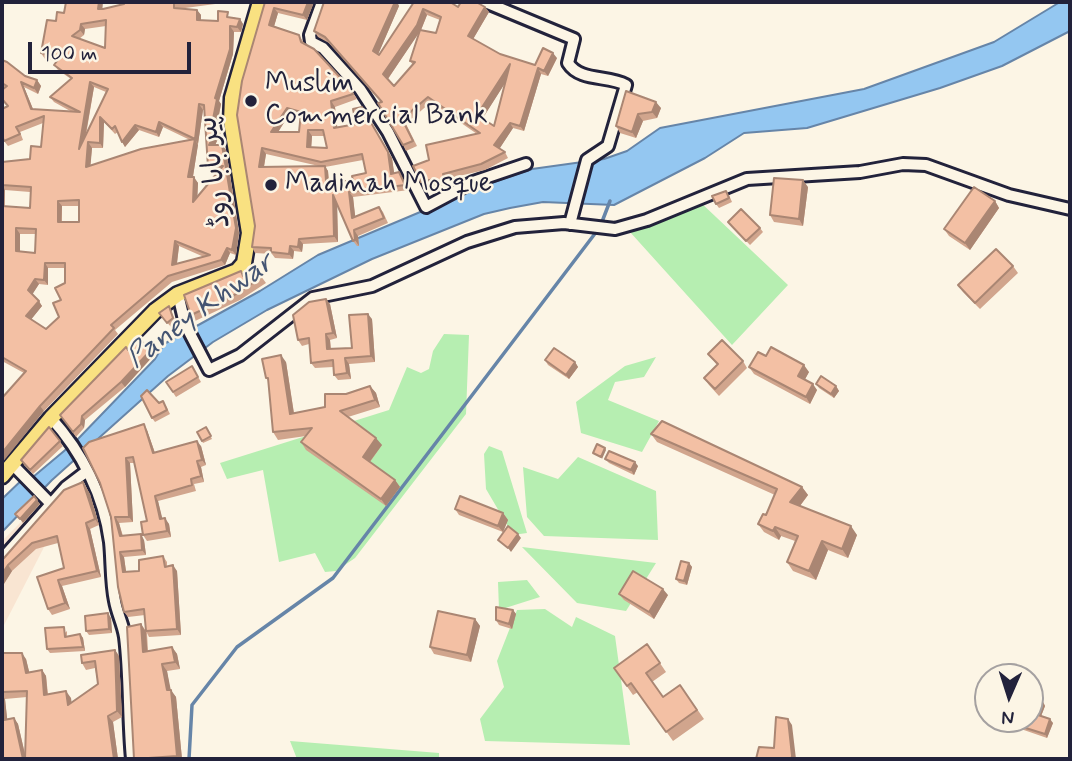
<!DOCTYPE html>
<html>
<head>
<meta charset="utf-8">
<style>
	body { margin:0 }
	#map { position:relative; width:1072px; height:761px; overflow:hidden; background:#fcf5e5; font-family:Mynerve,sans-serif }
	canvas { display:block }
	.frame { position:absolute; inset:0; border:4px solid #22223b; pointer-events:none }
	.north { position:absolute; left:974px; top:663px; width:70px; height:70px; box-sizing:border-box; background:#fcf5e5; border:2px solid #a5a1a1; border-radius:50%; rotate:183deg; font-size:19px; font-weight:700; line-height:28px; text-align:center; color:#22223b }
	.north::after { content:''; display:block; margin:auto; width:24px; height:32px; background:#22223b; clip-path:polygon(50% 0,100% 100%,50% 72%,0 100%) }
	.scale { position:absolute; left:28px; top:42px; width:163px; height:32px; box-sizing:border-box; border:4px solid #22223b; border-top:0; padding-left:9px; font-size:21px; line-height:24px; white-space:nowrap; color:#22223b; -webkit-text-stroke:5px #fcf5e5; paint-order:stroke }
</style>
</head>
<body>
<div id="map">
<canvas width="1072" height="761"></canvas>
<div class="frame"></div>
<div class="north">N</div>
<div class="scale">100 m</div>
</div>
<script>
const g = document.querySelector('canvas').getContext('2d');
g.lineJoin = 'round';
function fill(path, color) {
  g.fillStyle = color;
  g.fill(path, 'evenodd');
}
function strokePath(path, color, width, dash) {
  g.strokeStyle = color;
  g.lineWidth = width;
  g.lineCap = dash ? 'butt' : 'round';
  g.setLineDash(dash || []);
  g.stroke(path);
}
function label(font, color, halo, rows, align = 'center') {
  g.font = font + ' Mynerve,"Playpen Sans Arabic",sans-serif';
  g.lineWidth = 5;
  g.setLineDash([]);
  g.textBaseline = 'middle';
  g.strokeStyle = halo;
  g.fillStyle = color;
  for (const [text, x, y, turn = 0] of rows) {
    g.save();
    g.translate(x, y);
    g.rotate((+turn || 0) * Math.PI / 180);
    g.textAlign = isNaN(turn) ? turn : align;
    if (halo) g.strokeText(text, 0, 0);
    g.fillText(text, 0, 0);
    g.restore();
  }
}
const built = new Path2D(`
	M42,501L60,516L2,629V541Z`);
const green = new Path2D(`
	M698,200L788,285L732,345L630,232Z
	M444,334L469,335L466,414L355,558L336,571L325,572L315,553L279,562L263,470L227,479L220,463L389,410L407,367L421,373L429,369L433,351Z
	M656,357L644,377L615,382L608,400L659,421L642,452L581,433L576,402L625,366Z
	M489,446L502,451L527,533L513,535L486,489L484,454Z
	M578,457L656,491L658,540L544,536L527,517L523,467L558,479Z
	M522,547L656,563L626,611L577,603Z
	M527,580L540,597L499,610L498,582Z
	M545,609L572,627L576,617L615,636L630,745L485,741L480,719L504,687L497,661L517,610Z
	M290,741L439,753V759H297Z`);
const water = new Path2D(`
	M1060,2H1070V31L1002,66L940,88L807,128L744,133L705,158L614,205L543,202L510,208L484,214L372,259L267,310L213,342L168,376L52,480L2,532V499L27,475L33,477L76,441L155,359L164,344L260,291L318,255L482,186L532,169L604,159L627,151L660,128L864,89L994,42Z`);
const stream = new Path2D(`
	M189,759L192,705L237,647L333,578L600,227L610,201`);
const minor = new Path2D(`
	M322,2L310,35L311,42L323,48L360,89L388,132L426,207L473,182L526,164
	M485,2L574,39L568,63C580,82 608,75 626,85L608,146L587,160L570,224
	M178,294L185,324L209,370L240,355L313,298L372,286L467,242L515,227L564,223L615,229L647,220L747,179L860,172L903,164L926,165L1009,195L1070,209
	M51,418C82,452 104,496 110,542C112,561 111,582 115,601C117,613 123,624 125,637C130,677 128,718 132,759
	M12,464L51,504
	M2,559L66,487L87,471`);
const major = new Path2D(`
	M2,476L51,418L155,311L178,294L237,271L244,263L249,233L231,121L232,98L260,2`);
const wall = new Path2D(`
	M124,2H230L178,9L197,10L201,15V20L218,21L231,17L240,19L243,24L241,32H234L233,54L219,101L221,104L217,126L221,132L215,145H222L226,150L239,233L236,255L230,253L225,265L172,282L115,330L118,334L44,411L2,398L24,373L2,361V162L30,159L41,147L43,123L20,132L23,140L8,146L4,141L7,106L4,88L2,86V60L25,76L37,80L41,86L38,94L24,87L33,109L72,112L54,102L50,97L71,79L58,70L54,65L57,61L45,59L41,53L56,21L64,13L102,9L124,4ZM106,26L105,48L79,39L84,35L85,29ZM94,87L106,92L86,135ZM203,110H205L208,167L212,172H218L197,197L198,183L193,177ZM104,122L115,134L118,132L125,147L139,130L159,137L163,127L190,140L90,166L92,148H103ZM5,190L30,192V208L5,206ZM62,206H79V222H62ZM20,234H36L35,253L20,252ZM179,246L204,257L177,264ZM48,268H65V283L59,317L46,329L31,319L42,306L32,294L39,284L48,285Z
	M265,2H314L307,20L278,13L274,26L299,35L304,43L350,88L357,99L335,107L337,127L356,124L362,107L392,158L394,173L399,172L409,190L353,197L355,217L379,207L383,212L388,223L358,236L359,246H357L353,241L337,204L338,242L303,244L302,252L294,251L293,259L275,258L272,254L255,253L252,247L255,226ZM290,113L301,116L299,132H278ZM312,136H324L327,148L311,147ZM266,154L319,166L264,167ZM363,160L366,173L353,181H329L328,171L325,167Z
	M324,2H397L399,6L378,54L379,55L414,2L458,7H485L489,12L473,39L500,54L535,65L557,58L548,76L541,74L524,131L513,128L499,149L505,152L508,158L485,170L446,179L449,186L439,191L435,185L425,187L421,182L429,160L477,134L431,102L406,124L417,146L406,151L381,102L329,43L318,37L314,31ZM427,15L440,20L436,33L421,30ZM419,32L410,61L413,65L394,86L388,79ZM505,83L494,126L482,119Z
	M626,91L661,108L657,118L643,121L636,138L620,133L616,126Z
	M808,187L803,226L774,222L770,215Z
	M729,195L732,202L719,208L716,204Z
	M995,201L999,208L970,250L949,236L944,229Z
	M728,222L760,228L763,232L750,245Z
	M1013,266L1018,273L980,309L963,292L958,285Z
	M255,268L266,283L240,300L195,321L191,315Z
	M330,304L337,338L330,340L331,349L352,348L372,319L375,362L349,364L351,379L338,380L334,375L333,367L315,368L311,363L309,344L302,346L298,340Z
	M169,306L176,322L171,327L159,313Z
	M128,350L154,355L125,387L85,420L84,428L76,437L60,415Z
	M708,354L743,361L747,368L719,396L709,385L704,378L717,365Z
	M766,356L809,372L805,379L817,390L810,404L754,374L749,367Z
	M545,360L575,362L578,367L569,379L548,365Z
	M286,362L294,413L325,407L346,394L370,386L376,393L380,407L348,417L382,445L370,462L395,480L400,487L386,506L306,450L301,442L306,436L278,440L273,432L269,382L266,378Z
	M192,366L201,382L176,397L166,382Z
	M816,384L836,386L839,391L834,398L819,388Z
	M159,403L166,406L170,414L155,422L152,418Z
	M49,427L63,446L33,474L21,460Z
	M206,427L212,439L203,443L197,432Z
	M147,430L155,453L201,446L206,465L201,467L204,482L194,484L196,491L158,501L162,519L169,524L171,537L147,541L143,535L147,521L134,463H130L133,522L119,523L123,536L144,540L146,555L124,557L126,572L139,571L163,556L167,562V566L177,571L181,635L149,637L147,633L148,651L172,647L177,654L180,669L167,671L170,690L176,697L182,759H134L141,624L146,631L145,615L128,617L124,612L111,517L100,483Z
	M651,434L802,487L808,495L800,506L857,535L848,558L828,550L816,580L793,571L787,562L795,541L781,536L779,540L764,532L758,524L766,515L775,495L657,442Z
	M605,459L638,466L634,475L609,463Z
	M83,482L90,494L99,525L90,529L101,577L62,586L70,609L52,615L48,609L37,577L64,568L58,543L36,549L12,571L2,587L4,558Z
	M455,509L503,513L508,520L503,532L459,515Z
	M689,563L692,567L687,585L679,583L676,579Z
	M619,594L668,595L654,619L624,600Z
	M513,610L516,614L512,629L499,625L496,620Z
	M111,618L112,633L89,635L86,631Z
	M475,619L480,626L471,662L434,654L430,647Z
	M67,631V637L80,634L83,638L85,651L50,653L47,649Z
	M647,644L666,672L652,682L663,697L680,685L704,719L673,741L638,692L633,695L614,668Z
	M115,650L119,656L122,717L113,722L118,759H2V653L26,659L29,672L42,670L46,676L48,694L71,698V703L98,684L95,668L86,670L82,663ZM27,697L25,754L18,724L14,718L7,719L5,699Z
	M1041,690L1043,694V702L1045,706L1041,716L1053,723L1047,738L1018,728L1016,725L1017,719H1030Z`);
const shadedWall = new Path2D(`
	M99,2H103L102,14L98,9Z
	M308,2H314L307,20L303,15Z
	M395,2H397L399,6L377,57L373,51Z
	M485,7L489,12L472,41L468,36Z
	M274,8L278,13L273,30L269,25Z
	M423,9L427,15L421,30L387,80L383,74Z
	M197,10L201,15V25L197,20Z
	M240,19L243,24L241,32L237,27Z
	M81,24L85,29L84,35L80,30Z
	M230,26L234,32L233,54L219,101L221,104L216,130L212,124L215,98Z
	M553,53L557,58L548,76L544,71Z
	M510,64L514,69L481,121L477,115Z
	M538,68L541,74L524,131L520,126Z
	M37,80L41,86L38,94L34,88Z
	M21,82L24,87L35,114L31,109Z
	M90,82L94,87L82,155L79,149Z
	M331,101L335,107L338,133L334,128Z
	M656,102L661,108L657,118L652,112Z
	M199,104L203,110L198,144L195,139Z
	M362,107L392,158L395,179L391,174Z
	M287,108L290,113L275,137L271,132Z
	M638,114L643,121L636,138L632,132Z
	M100,117L104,122L103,148L100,143Z
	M159,122L163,127L159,137L156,132Z
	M510,123L513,128L498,151L494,145Z
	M135,125L139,130L125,147L122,142Z
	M218,127L221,132L213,150L209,145Z
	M308,130L312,136L311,152L307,147Z
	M195,139L198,145L192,182L188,177Z
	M88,142L92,148L90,172L86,167Z
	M222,145L226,150L239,233L236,255L232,250Z
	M262,148L266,154L263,172L259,167Z
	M325,166L328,171L329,186L326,181Z
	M194,177L198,183L197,207L193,202Z
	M803,180L808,187L803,226L799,219Z
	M2,184L5,190L4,211L2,208Z
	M349,192L353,197L356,223L352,218Z
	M333,195L337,200L338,242L334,236Z
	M58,201L62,206L61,228L58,222Z
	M995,201L999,208L970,250L965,243Z
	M16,228L20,234V257L16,251Z
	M354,230L358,236L359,246L355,240Z
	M299,239L303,244L302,252L298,247Z
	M175,241L179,246L176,270L172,265Z
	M290,246L294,251L293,259L289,254Z
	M227,248L230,253L225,265L221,260Z
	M45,263L48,268V285L44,280Z
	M35,279L39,284L32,295L28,290Z
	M326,299L330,304L337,338L333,333Z
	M39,301L42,306L30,321L26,316Z
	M368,314L372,319L375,362L371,356Z
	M326,334L330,340L331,355L327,349Z
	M150,351L154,355L125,387L121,382Z
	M281,355L286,362L295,421L290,414Z
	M345,358L349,364L351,379L347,373Z
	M575,362L578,367L569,379L566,375Z
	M804,365L809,372L803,383L798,376Z
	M813,384L817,390L810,404L806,397Z
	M370,386L376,393L380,407L375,400Z
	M836,386L839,391L834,398L831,394Z
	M40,406L44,411L2,463V453Z
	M82,416L85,420L84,428L81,424Z
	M144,424L147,430L157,459L153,453Z
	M376,438L382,445L368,464L363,457Z
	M197,441L201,446L206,465L202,460Z
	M605,448L606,450L602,459L601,457Z
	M126,458L130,463L133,522L129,517Z
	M197,461L201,467L204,482L201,476Z
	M635,462L638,466L634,475L631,470Z
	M395,480L400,487L386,506L381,499Z
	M83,482L90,494L99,525L95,519Z
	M802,487L808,495L796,511L790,502Z
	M155,496L158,501L164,525L160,519Z
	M37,500L40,504L23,523L20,519Z
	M503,513L508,520L503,532L498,526Z
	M115,517L119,523L124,542L120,536Z
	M165,518L169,524L171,537L167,531Z
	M86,523L90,529L101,577L97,571Z
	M851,526L857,535L848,558L842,549Z
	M775,527L781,536L779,540L773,531Z
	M141,534L144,540L146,555L142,550Z
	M518,534L521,538L511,552L508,548Z
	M822,541L828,550L816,580L809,571Z
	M120,552L124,557L127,578L123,572Z
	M689,563L692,567L687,585L684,581Z
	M8,565L12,571L2,587V574Z
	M173,565L177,571L181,635L177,629Z
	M58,580L62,586L70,609L65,603Z
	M663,589L668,595L654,619L649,612Z
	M513,610L516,614L512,629L509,624Z
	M108,613L111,618L112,633L109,629Z
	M475,619L480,626L471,662L467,655Z
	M141,624L146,632L148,659L143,652Z
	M80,634L83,638L85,651L83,647Z
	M172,647L177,654L180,669L175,662Z
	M115,650L119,656L122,717L117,711Z
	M22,653L26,659L31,679L26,673Z
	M162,664L167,671L171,691V690L176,697L182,759H179L177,756Z
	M42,670L46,676L48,701L44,695Z
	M1041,690L1043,694V702L1045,706L1040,719L1038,715Z
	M66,691L71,698L73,712L68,705Z
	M2,695L5,699L8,726L4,720Z
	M108,716L113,722L118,759H114Z
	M14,718L18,724L26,759H23Z
	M788,719L792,725L796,759H791Z
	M1050,719L1053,723L1047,738L1045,734Z`);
const building = new Path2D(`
	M66,2H99L98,9H103L124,4V2H186L174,3V8L197,10V20L218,21V11L228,12L227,17L240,19L237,27L230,26V49L215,98L217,99L212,124L218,127L209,145H222L236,228L232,250L227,248L221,260L168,276L111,325L114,328L40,406L2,453V398L26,371L2,357V206L30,208L31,187L2,185V162L30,159L31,146L41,147L44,116L16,127L20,134L4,141L2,135V109L8,106L2,99V90L7,86L2,83V60L7,62L25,76L37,80L34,88L21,82L31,109L80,112L50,97L72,78L54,65L60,57L41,53L47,20L56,21L57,12L64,13ZM106,20L105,48L72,36L80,30L81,24ZM90,82L108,89L79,149L85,112ZM199,104L204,105L208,167L223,166L193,202L194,177H188L195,139L141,149L86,167L88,142L100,143V117L112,129L115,126L122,142L135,125L156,132L159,122L195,139ZM79,200V222H58V201ZM16,228L36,229L35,253L16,251ZM175,241L210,255L172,265ZM45,263H65V283L55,288L61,300L53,303L59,317L46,329L26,316L39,301L28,290L35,279L44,280Z
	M265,2H308L303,15L274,8L269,25L299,35L301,42L314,49L350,88L353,94L331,101L334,128L356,124L353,109L362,107L388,152L391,174L399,172L405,185L349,192L352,218L379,207L384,218L354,230L355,240L353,241L333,195L334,236L299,239L298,247L290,246L289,254L271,252V248L252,247L255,226L237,115L242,81ZM287,108L301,112L299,132H271ZM308,130H323L327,148L307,147ZM262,148L321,162L362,154L366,173L352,176L353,181H326L325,166L259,167Z
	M324,2H395L373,51L379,55L414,2H450L458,7L461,2H476L485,7L468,36L500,54L535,65L543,48L553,53L544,71L538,68L520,126L510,123L494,145L505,152L481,164L443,174L445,180L436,186L434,179L421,182L413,166L429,160L426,145L480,133L428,97L402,119L413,141L403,145L378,103L382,102L325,37L314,31ZM423,9L441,17L436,33L420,30L410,61L415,62L394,86L383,74L417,25ZM510,64L494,126L477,115Z
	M626,91L656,102L652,112L638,114L632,132L616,126Z
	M774,178L803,180L799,219L770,215Z
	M974,187L995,201L965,243L944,229Z
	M726,191L729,198L716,204L712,196Z
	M741,209L760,228L746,241L728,222Z
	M996,249L1013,266L975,303L958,285Z
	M255,268L262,277L236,294L191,315L184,295L241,271L243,276Z
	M326,299L333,333L326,334L327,349L352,348L349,315L368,314L371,356L345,358L347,373L334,375L333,360L311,363L309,338L298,340L293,315L309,302Z
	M169,306L173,318L167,323L159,313Z
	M140,339L150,351L121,382L82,416L81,424L73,432L60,415L126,347L128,350Z
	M722,340L743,361L715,389L704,378L718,364L708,354Z
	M771,347L804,365L798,376L813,384L806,397L749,367L758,352L766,356Z
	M554,348L575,362L566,375L545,360Z
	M281,355L290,414L325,407V394H346L370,386L375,400L340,411L376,438L363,457L395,480L381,499L301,442L312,428L273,432L268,378H266L262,359Z
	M192,366L198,377L173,392L166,382Z
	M821,376L836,386L831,394L816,384Z
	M147,390L159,403L163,401L167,410L152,418L141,396Z
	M662,421L802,487L790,502L851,526L842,549L822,541L809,571L787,562L798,536L775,527L773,531L758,524L763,514L766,515L777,489L651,434Z
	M144,424L153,453L197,441L202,460L197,461L201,476L191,479L192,485L155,496L160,519L165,518L167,531L143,535L141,522L147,521L133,457L126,458L129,517H115L120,536L141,534L142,550L120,552L123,572L139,571V560L163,556L165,567L173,565L177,629L146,631L144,609L124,612L118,587L111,517L100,483L83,448L89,442Z
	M49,427L60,441L30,470L21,460Z
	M206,427L211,436L202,441L197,432Z
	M597,444L605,448L601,457L593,453Z
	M609,451L635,462L631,470L605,459Z
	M83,482L95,519L86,523L97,571L58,580L65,603L48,609L37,577L64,568L57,536L32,543L8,565L2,574V559L4,558L64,490Z
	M34,496L37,500L20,519L15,514Z
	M460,496L503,513L498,526L455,509Z
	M508,526L518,534L508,548L498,540Z
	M681,561L689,563L684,581L676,579Z
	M633,571L663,589L649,612L619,594Z
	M496,607L513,610L509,624L496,620Z
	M438,611L475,619L467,655L430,647Z
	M108,613L109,629L86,631L85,616Z
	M141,624L143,652L172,647L175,662L162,664L167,690H171L177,756L134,759L127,627Z
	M64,627L65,637L80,634L83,647L47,649L45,628Z
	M647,644L660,663L646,673L663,697L680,685L697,710L666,732L631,683L627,686L614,668Z
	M115,650L117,711L108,716L114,759H25L27,691L2,692V653H22L26,673L42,670L44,695L66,691L68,705L98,684L95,661L82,663L81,655Z
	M1030,689L1041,690L1040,701L1042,702L1038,715L1050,719L1045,734L1016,725L1018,719H1030Z
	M2,705L4,720L14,718L23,759H2Z
	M776,717L788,719L792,756L791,759H756L759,747L774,748Z
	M515,758H536V759H515Z`);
const markers = [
	[251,101,7,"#22223b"],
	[271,185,7,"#22223b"]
];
const poiNames = [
	["Muslim",265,85],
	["Commercial Bank",265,117],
	["Madinah Mosque",285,185]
];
const streetNames = [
	["پیر بابا روڈ",216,172,-97]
];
const waterNames = [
	["Paney Khwar",201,312,-36]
];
fill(built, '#f9e5d2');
fill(green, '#b6eeb1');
fill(water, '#94c7f1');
strokePath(water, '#6685a8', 2);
strokePath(stream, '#6685a8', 3.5);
strokePath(minor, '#22223b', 16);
strokePath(major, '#22223b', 19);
strokePath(minor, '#fcf5e5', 10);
strokePath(major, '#f9e181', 14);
fill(wall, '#d1a58d');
fill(shadedWall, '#aa8673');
fill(building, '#f3c0a4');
strokePath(building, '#aa8673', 2);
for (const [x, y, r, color] of markers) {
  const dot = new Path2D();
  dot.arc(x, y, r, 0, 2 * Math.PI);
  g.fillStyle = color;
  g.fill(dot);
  strokePath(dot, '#fcf5e5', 2.5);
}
label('28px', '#22223b', '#fcf5e5', poiNames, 'left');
label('28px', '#22223b', '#fcf5e5', streetNames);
label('italic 30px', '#445472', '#fcf5e5', waterNames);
</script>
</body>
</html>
